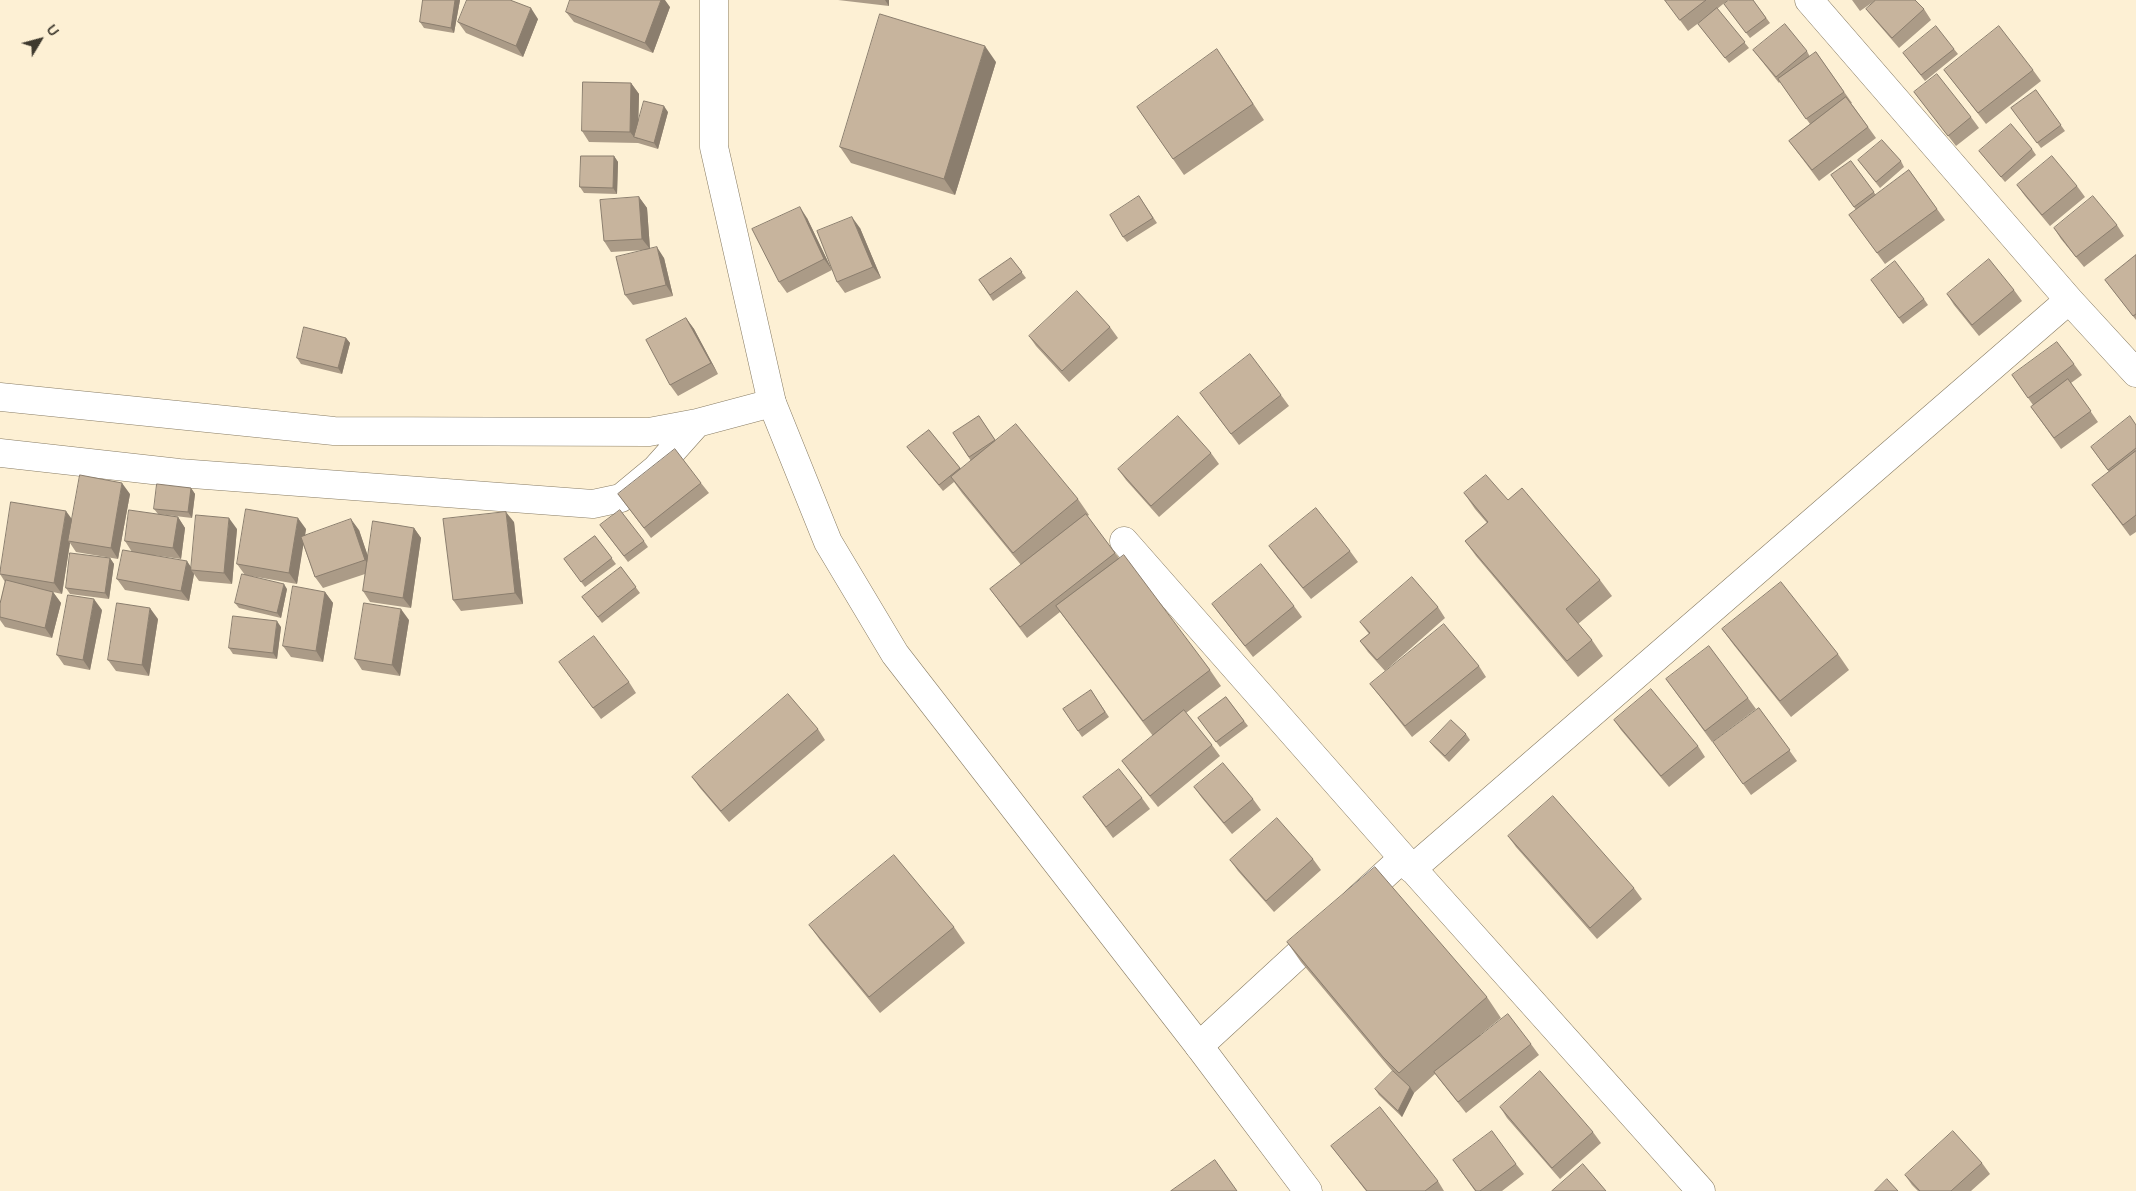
<!DOCTYPE html>
<html>
<head>
<meta charset="utf-8">
<style>
	body { margin:0 }
	#map { position:relative; width:2136px; height:1191px; overflow:hidden; background:#fdf0d4; font-family:"Nunito Sans",sans-serif }
	canvas { display:block }
	.north { position:absolute; left:15px; top:15px; width:50px; height:50px; -webkit-text-stroke:4px #fdf0d4; paint-order:stroke; rotate:53deg; font-size:14px; font-weight:700; line-height:20px; text-align:center; color:#3e392e }
	.north::after { content:''; display:block; margin:auto; width:18px; height:22px; background:#3e392e; clip-path:polygon(50% 0,100% 100%,50% 72%,0 100%) }
</style>
</head>
<body>
<div id="map">
<canvas width="2136" height="1191"></canvas>
<div class="north">U</div>
</div>
<script>
const g = document.querySelector('canvas').getContext('2d');
g.lineJoin = 'round';
function strokePath(path, color, width, dash) {
  g.strokeStyle = color;
  g.lineWidth = width;
  g.lineCap = dash ? 'butt' : 'round';
  g.setLineDash(dash || []);
  g.stroke(path);
}
function fill(path, color) {
  g.fillStyle = color;
  g.fill(path, 'evenodd');
}
const minor = new Path2D(`
	M1809,0L2069,300L2136,373
	M0,397L334,431L649,432L697,423L772,403
	M0,453L179,473L593,504L621,498L656,469L697,423
	M1124,541L1403,858L1701,1191
	M1412,869L2069,300
	M1356,901L1403,858
	M1199,1046L1325,930`);
const primary = new Path2D(`
	M714,0V147L772,403L828,542L895,654L1199,1046L1308,1191`);
const wall = new Path2D(`
	M423,0H460L454,33L424,28L420,22Z
	M838,0H889V6Z
	M1665,0H1728L1717,9L1749,48L1729,63L1698,24L1717,9L1688,31Z
	M1753,0L1770,23L1750,38L1724,4Z
	M1852,0H1915L1924,9L1931,20L1899,48L1874,19L1866,9L1876,0L1860,11Z
	M670,7L653,53L574,22L566,12Z
	M538,19L523,57L466,33L458,22Z
	M1954,49L1958,54L1925,81L1903,53Z
	M1753,50L1807,51L1810,57L1816,52L1852,103H1851L1876,138L1819,181L1789,141L1810,124L1780,82L1779,83Z
	M996,62L955,195L851,163L840,147Z
	M1228,65L1264,120L1184,175L1137,107Z
	M1944,70H2033L2041,81L1986,124Z
	M631,83L639,94L638,120L668,112L658,149L638,143L589,142L582,131Z
	M2036,90L2065,131L2041,148L2011,108Z
	M1914,92L1971,117L1979,128L1956,146Z
	M2032,149L2036,155L2005,182L1979,151Z
	M614,156L618,162L617,194L584,193L580,187Z
	M1858,160L1901,161L1904,167L1880,188Z
	M1851,161L1876,195L1909,170L1945,220L1885,264L1849,215L1856,210L1831,175Z
	M2017,185L2077,186L2085,197L2050,226L2025,196Z
	M1139,196L1157,223L1127,242L1123,237Z
	M639,197L647,208L650,249L664,258L673,296L633,305L625,295L646,250L611,252L604,241Z
	M807,218L832,270L787,293L779,282Z
	M2117,225L2124,236L2084,267L2061,239L2054,228Z
	M860,228L881,278L845,293L837,282Z
	M2136,255V320L2105,280Z
	M1011,258L1026,278L993,301L979,280Z
	M1871,280L1924,299L1928,305L1903,324Z
	M2014,290L2022,301L1979,336L1954,305L1947,294Z
	M686,318L694,329L718,374L678,396L670,385Z
	M1110,327L1118,338L1069,382L1036,346L1029,336Z
	M346,338L350,343L342,374L301,364L297,358Z
	M2074,364L2082,375L2071,383L2098,422L2061,449L2031,407L2033,405L2012,375Z
	M1200,393L1281,395L1289,406L1239,445Z
	M979,416L996,441L1078,499L1089,515L1087,516L1119,558L1210,670L1221,686L1186,713L1212,745L1220,756L1158,807L1130,772L1122,761L1153,736L1060,612L1027,638L990,589L1021,565L962,493L954,482L943,491L907,447L929,430L961,469L971,461L953,433Z
	M2136,425V532L2130,536L2092,485L2109,472L2091,447Z
	M1211,453L1219,464L1159,517L1126,480L1118,469Z
	M701,483L709,493L651,538L618,494Z
	M191,488L195,494L192,518L158,514L178,517L185,528L181,559L153,555L191,568L237,529L232,584L199,581L194,574L189,601L125,590L117,579L132,552L125,541L158,514L154,509Z
	M1464,493L1508,500L1600,580L1612,596L1578,624L1592,640L1603,656L1578,677L1476,556L1465,541L1487,523L1475,509Z
	M130,494L118,559L76,552L70,543L62,594L53,592L61,603L52,638L5,627L0,620V604L5,582L0,574V570Z
	M514,522L523,604L461,611L453,600Z
	M600,525L644,541L648,547L628,562Z
	M414,528L421,538L411,608L370,602L363,591L365,574L323,588L315,577L303,544L297,584L245,575L237,564L306,529L305,535L359,530L368,557Z
	M595,536L616,564L585,587L564,559Z
	M1269,546L1350,551L1358,562L1311,599L1277,557Z
	M110,558L114,564L109,599L70,594L66,588Z
	M621,567L640,593L602,623L582,597Z
	M287,589L281,618L239,608L235,603Z
	M325,592L333,603L323,662L291,657L283,646Z
	M1212,604L1294,606L1302,617L1253,657Z
	M1438,607L1445,618L1385,671L1368,652L1360,641L1369,634L1360,622Z
	M102,610L90,670L64,665L57,655Z
	M158,619L149,676L116,671L108,660Z
	M409,620L400,676L362,670L355,659Z
	M281,627L277,659L233,654L229,648Z
	M1722,629L1838,654L1849,670L1791,717L1733,644Z
	M1479,666L1486,677L1412,737L1378,694L1370,684Z
	M567,673L629,682L636,693L601,719Z
	M1666,679L1748,698L1756,709L1712,742Z
	M1091,690L1109,717L1082,737L1063,709Z
	M1226,697L1248,726L1220,747L1198,718Z
	M1759,708L1797,761L1751,795L1713,742Z
	M1614,720L1698,746L1705,757L1669,787L1621,730Z
	M818,729L825,740L729,822L700,788L692,777Z
	M1466,734L1470,740L1449,762L1434,747L1430,742Z
	M1194,787L1253,799L1261,810L1232,834L1202,798Z
	M1083,797L1142,798L1150,809L1113,838Z
	M1508,836L1634,888L1642,899L1597,939L1516,847Z
	M1313,859L1321,870L1274,912L1238,871L1230,860Z
	M809,925L954,927L965,943L880,1013L820,940Z
	M1287,942L1487,997L1501,1018L1480,1035L1531,1044L1539,1055L1466,1113L1435,1074L1414,1093L1402,1117L1379,1095L1375,1089L1393,1072L1301,962Z
	M1500,1107L1593,1132L1601,1143L1560,1179L1507,1118Z
	M1331,1146L1438,1181L1444,1191H1366Z
	M1453,1160L1516,1164L1524,1174L1502,1191H1475Z
	M1982,1163L1990,1174L1971,1191H1918L1912,1185L1905,1175Z`);
const shadedWall = new Path2D(`
	M455,0H460L454,33L451,28Z
	M661,0H665L670,7L653,53L645,43Z
	M885,0H889V6Z
	M531,8L538,19L523,57L516,46Z
	M985,46L996,62L955,195L944,179Z
	M631,83L639,94L638,139L634,137L630,132Z
	M664,106L668,112L658,149L654,143Z
	M614,156L618,162L617,194L613,188Z
	M639,197L647,208L650,249L642,239Z
	M800,207L807,218L832,270L824,259Z
	M852,217L860,228L881,278L873,267Z
	M657,247L664,258L673,296L666,285Z
	M686,318L694,329L718,374L711,363Z
	M346,338L350,343L342,374L338,368Z
	M122,483L130,494L118,559L111,548Z
	M191,488L195,494L192,518L188,512Z
	M66,511L74,522L68,541L70,543L62,594L54,583Z
	M506,512L514,522L523,604L515,593Z
	M178,517L185,528L181,559L173,548Z
	M229,518L237,529L232,584L224,573Z
	M298,518L306,529L297,584L289,573Z
	M351,519L359,530L373,571L365,560Z
	M414,528L421,538L411,608L403,598Z
	M110,558L114,564L109,599L105,593Z
	M187,561L193,570H191L194,574L189,601L181,591Z
	M284,584L287,589L281,618L277,613Z
	M53,592L61,603L52,638L45,628Z
	M325,592L333,603L323,662L316,651Z
	M94,599L102,610L90,670L83,660Z
	M150,608L158,619L149,676L142,665Z
	M401,609L409,620L400,676L392,665Z
	M277,621L281,627L277,659L273,653Z
	M1410,1087L1414,1093L1402,1117L1398,1111Z`);
const building = new Path2D(`
	M423,0H455L451,28L420,22Z
	M467,0H510L531,8L516,46L458,22Z
	M570,0H661L645,43L566,12Z
	M1665,0H1706L1680,20Z
	M1729,0H1753L1766,18L1746,33L1724,4Z
	M1876,0H1915L1924,9L1892,38L1866,9Z
	M1717,8L1745,42L1725,58L1698,24Z
	M880,14L985,46L944,179L840,147Z
	M1785,24L1807,51L1776,77L1753,50Z
	M1936,26L1954,49L1921,75L1903,53Z
	M1999,26L2033,70L1978,113L1944,70Z
	M1217,49L1253,104L1173,159L1137,107Z
	M1816,52L1844,92L1806,119L1778,79Z
	M1937,74L1971,117L1948,136L1914,92Z
	M583,82L631,83L630,132L582,131Z
	M2036,90L2061,125L2037,143L2011,108Z
	M1846,97L1868,127L1812,170L1789,141Z
	M644,101L664,106L654,143L634,137Z
	M2011,124L2032,149L2001,177L1979,151Z
	M1882,140L1901,161L1876,182L1858,160Z
	M581,156H614L613,188L580,187Z
	M2052,156L2077,186L2042,215L2017,185Z
	M1851,161L1874,192L1854,207L1831,175Z
	M1909,170L1937,209L1877,253L1849,215Z
	M1139,196L1153,218L1123,237L1110,215Z
	M2093,196L2117,225L2076,257L2054,228Z
	M639,197L642,239L604,241L600,200Z
	M800,207L824,259L779,282L752,229Z
	M852,217L873,267L837,282L817,231Z
	M657,247L666,285L625,295L616,257Z
	M2136,255V314L2133,316L2105,280Z
	M1011,258L1022,272L990,295L979,280Z
	M1989,259L2014,290L1972,325L1947,294Z
	M1895,261L1924,299L1899,318L1871,280Z
	M1077,291L1110,327L1062,371L1029,336Z
	M686,318L711,363L670,385L646,340Z
	M304,327L346,338L338,368L297,358Z
	M2057,342L2074,364L2028,398L2012,375Z
	M1250,354L1281,395L1231,434L1200,393Z
	M2068,379L2091,411L2054,438L2031,407Z
	M979,416L995,440L969,457L953,433Z
	M1178,416L1211,453L1151,506L1118,469Z
	M2130,416L2136,425V448L2108,470L2091,447Z
	M1016,424L1078,499L1013,553L951,477Z
	M929,430L960,468L939,485L907,447Z
	M675,449L701,483L644,528L618,494Z
	M2136,451V515L2123,525L2092,485Z
	M80,475L122,483L111,548L68,541Z
	M1486,475L1508,500L1522,488L1600,580L1566,609L1592,640L1567,661L1465,541L1488,522L1464,493Z
	M157,484L191,488L188,512L154,509Z
	M11,502L66,511L54,583L0,574Z
	M1316,508L1350,551L1303,588L1269,546Z
	M246,509L298,518L289,573L237,564Z
	M129,510L178,517L173,548L125,541Z
	M620,510L644,541L624,556L600,525Z
	M506,512L515,593L453,600L443,519Z
	M1086,514L1115,553L1020,627L990,589Z
	M196,515L229,518L224,573L191,570Z
	M351,519L365,560L315,577L301,537Z
	M373,521L414,528L403,598L363,591Z
	M595,536L612,558L581,582L564,559Z
	M123,550L187,561L181,591L117,579Z
	M70,553L110,558L105,593L66,588Z
	M1124,555L1210,670L1143,721L1056,606Z
	M1261,564L1294,606L1245,646L1212,604Z
	M621,567L636,587L598,617L582,597Z
	M242,574L284,584L277,613L235,603Z
	M1412,577L1438,607L1377,660L1360,641L1370,633L1360,622Z
	M6,580L53,592L45,628L0,617V604Z
	M1781,582L1838,654L1780,701L1722,629Z
	M293,586L325,592L316,651L283,646Z
	M68,595L94,599L83,660L57,655Z
	M117,603L150,608L142,665L108,660Z
	M364,603L401,609L392,665L355,659Z
	M233,616L277,621L273,653L229,648Z
	M1444,624L1479,666L1405,726L1370,684Z
	M594,636L629,682L593,708L559,662Z
	M1709,646L1748,698L1705,731L1666,679Z
	M1651,689L1698,746L1661,776L1614,720Z
	M1091,690L1105,712L1078,731L1063,709Z
	M788,694L818,729L721,811L692,777Z
	M1226,697L1244,721L1216,742L1198,718Z
	M1759,708L1790,750L1743,784L1713,742Z
	M1184,710L1212,745L1150,796L1122,761Z
	M1451,720L1466,734L1445,756L1430,742Z
	M1223,763L1253,799L1224,823L1194,787Z
	M1119,769L1142,798L1106,827L1083,797Z
	M1553,796L1634,888L1590,928L1508,836Z
	M1277,818L1313,859L1266,901L1230,860Z
	M894,855L954,927L869,997L809,925Z
	M1375,867L1487,997L1399,1073L1383,1057L1287,942Z
	M1508,1014L1531,1044L1458,1102L1434,1072Z
	M1393,1071L1410,1087L1398,1111L1375,1089Z
	M1540,1071L1593,1132L1552,1168L1500,1107Z
	M1380,1107L1438,1181L1425,1191H1367L1331,1146Z
	M1492,1131L1516,1164L1480,1191H1476L1453,1160Z
	M1953,1131L1982,1163L1951,1191H1920L1905,1175Z
	M1215,1160L1237,1191H1171Z
	M1583,1164L1606,1191H1552Z
	M1887,1179L1898,1191H1875Z`);
strokePath(minor, '#887c64', 29);
strokePath(primary, '#887c64', 29);
strokePath(minor, '#fff', 28);
strokePath(primary, '#fff', 28);
fill(wall, '#ab9b87');
fill(shadedWall, '#8b7e6e');
fill(building, '#c7b49d');
strokePath(building, '#8b7e6e', 1);
</script>
</body>
</html>
